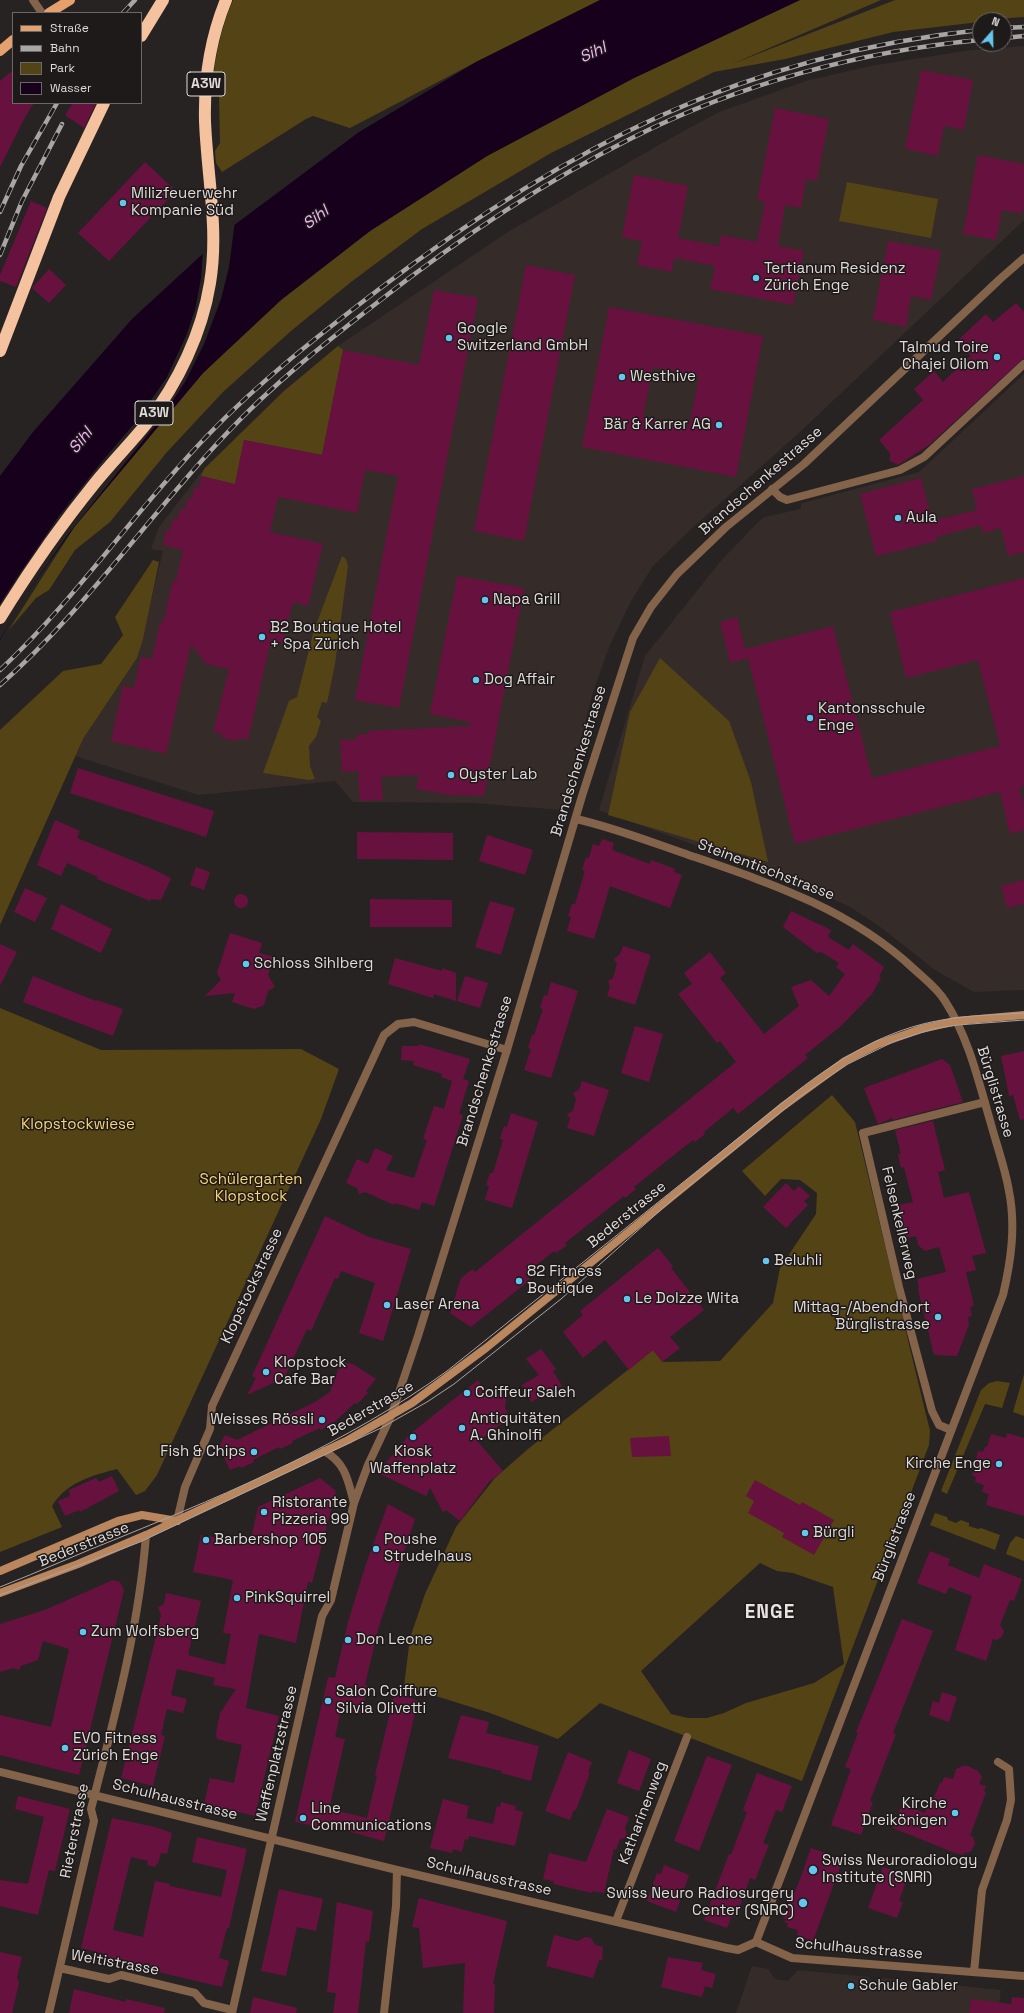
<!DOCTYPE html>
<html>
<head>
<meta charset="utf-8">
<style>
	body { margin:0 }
	#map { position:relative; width:1024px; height:2013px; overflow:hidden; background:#282323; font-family:"Space Grotesk",sans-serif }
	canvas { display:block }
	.legend { position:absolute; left:12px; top:12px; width:130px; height:92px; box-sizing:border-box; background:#1e1a19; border:1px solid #6b6867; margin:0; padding:5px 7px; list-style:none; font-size:12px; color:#dfdcdb }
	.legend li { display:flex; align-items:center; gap:8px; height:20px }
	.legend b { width:20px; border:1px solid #6b6867 }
	.north { position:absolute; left:972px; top:12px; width:40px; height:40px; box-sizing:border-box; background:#1e1a19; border:1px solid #6b6867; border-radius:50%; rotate:20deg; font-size:11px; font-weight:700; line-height:16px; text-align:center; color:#dfdcdb }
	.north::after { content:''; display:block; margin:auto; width:14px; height:18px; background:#65c5ee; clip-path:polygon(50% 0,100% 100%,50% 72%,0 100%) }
</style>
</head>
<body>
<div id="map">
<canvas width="1024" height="2013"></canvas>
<ul class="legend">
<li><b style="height:5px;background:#e4a06d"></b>Straße</li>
<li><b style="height:5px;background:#a8a5a4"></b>Bahn</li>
<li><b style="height:11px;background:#544314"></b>Park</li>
<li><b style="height:11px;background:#17001b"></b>Wasser</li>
</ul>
<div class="north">N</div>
</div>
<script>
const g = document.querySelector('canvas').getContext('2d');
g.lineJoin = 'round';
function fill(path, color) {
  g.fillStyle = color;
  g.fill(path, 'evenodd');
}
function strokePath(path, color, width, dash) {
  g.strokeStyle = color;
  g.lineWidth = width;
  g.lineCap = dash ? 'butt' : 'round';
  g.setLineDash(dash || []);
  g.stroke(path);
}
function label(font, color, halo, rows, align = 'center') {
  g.font = font + ' "Space Grotesk",sans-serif';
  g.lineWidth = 3;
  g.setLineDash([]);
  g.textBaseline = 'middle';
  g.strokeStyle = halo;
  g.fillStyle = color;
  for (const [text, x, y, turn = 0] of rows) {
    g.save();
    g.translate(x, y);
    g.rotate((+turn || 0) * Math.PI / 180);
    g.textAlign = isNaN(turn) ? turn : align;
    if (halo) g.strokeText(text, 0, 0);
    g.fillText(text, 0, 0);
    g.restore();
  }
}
const built = new Path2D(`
	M1024,46V220L800,432L689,531L653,566L631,601L610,645L593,692L563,810L474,803L353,802L335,781L199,795L75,756L83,739L137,658L163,551L151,549L159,527L204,469L284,391L338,346L508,232L671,138L719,112L809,80L871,66L964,51Z
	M1024,374V990L974,992L935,970L879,926L850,907L806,886L599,810L645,656L719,563L758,522L765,517L801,509V504L802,503L919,472Z
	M752,1966L768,1969L775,1979L788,1981L798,1970L868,1977L870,1980L878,1981L881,1978L1001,1990L998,2013H736Z`);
const green = new Path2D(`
	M233,0H600L476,62L350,128L313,116L306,119L222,172L216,163L215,151L220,143L219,96L212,94C214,61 220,31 233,0Z
	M800,0H881L732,64L895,0H1024V17L980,20V22L893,32L785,59L714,72L551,153L422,229L351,282L291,331L223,392L167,452L110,522L75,550L49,590L36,598L8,631L75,526L203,373L281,300L370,231L487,156L634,78Z
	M847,182L938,199L931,238L839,221Z
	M338,346L343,350L322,455L244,440L234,489L230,483L201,476L204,469L284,391Z
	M342,556L346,559L348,566L335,664L327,703L322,702L317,717L321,721L316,737L309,746L310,766L315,779L309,780L263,773L289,701L297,697L314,630Z
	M153,560L159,562L143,639L137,658L83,739L0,925V730L63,671L101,664L123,635L115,617Z
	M660,658L729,721L751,782L768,862L608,815L630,712Z
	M0,1008L101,1050L301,1049L339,1069L321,1119L157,1475L145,1491L136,1495L117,1469C91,1476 67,1482 52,1506L62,1527L0,1552Z
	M832,1095L855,1122L857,1130L930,1431L929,1445L802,1781L600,1703L558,1739L490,1713L404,1686L410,1638L425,1594L456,1527L495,1478L528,1449L653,1350L663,1362L720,1361L773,1303L780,1268L816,1214L817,1193L800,1180L781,1179L765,1196L742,1171ZM760,1563L777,1571L793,1573L833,1587L844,1664L814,1683L746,1703L724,1713L707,1718H688L671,1714L641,1671Z
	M1024,1374V1416L1013,1412Z
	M997,1381L1010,1383L1002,1408L985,1404L947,1494L941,1491L981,1390L989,1383Z
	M935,1513L947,1517L948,1520L956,1523L961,1520L969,1523V1526L978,1529L981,1528L1000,1535L995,1550L930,1525Z
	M1016,1536L1024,1539V1561L1006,1554L1010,1543Z`);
const water = new Path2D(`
	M600,0H800L634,78L487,156L370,231L281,300L203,373L75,526L21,602L0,640V476L33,432L132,319L233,226L359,132L476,62Z`);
const pier = new Path2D(`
	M235,221L229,267L221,299L204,344L185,382L162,417L69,533L30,589L0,639V604L16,579L59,516L99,465L139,418L167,377L186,336L195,310L201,278L203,250Z`);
const building = new Path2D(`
	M13,70V103H34L25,117L0,167V81Z
	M921,70L973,80L964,130L944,126L938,156L905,149Z
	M73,103H96L84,128L65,115Z
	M775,108L829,119L817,181L806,179L801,208L785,205L778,246L804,251L793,305L710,289L715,266L674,258L672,272L637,265L642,241L622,237L634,175L688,186L678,238L719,246L721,235L757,242L765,202L757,200Z
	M978,155L1024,164V202L1022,214L1002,210L996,240L963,234Z
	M145,162L176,191L109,261L78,233Z
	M31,201L47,208L16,287L0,281V275Z
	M888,241L941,251L931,300L911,296L906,327L873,320Z
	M526,265L575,275L524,541L474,531Z
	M49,269L66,285L49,303L32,288Z
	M434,290L478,298L399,708L355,700L398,476L365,470L357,513L278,497L270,532L323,544L308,606L293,602L283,643L271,640L248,740L239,738L238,741L222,738L223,734L213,732L229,669L206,664L191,644L166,754L111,741L123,686L134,688L141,657L152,659L160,622L163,623L173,580L176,581L183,550L163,545L166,530L170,531L173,519L177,520L180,509L185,510L188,498L192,499L194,487L199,488L201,476L235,484L244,440L322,455L343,350L419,365Z
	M1016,303L1024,312V358L929,445L898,465L890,461V453L879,440L923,400L914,389L934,371L943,382L971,356L957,341L986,314L993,322Z
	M609,307L763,336L736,477L582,447ZM653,367L699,376L689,426L643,417Z
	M1024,476V552L1008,556L1001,528L983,533L981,525L936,537L937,541L876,556L860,494L921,478L932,521L977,510L972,489Z
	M457,576L524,588L484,796L450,795L416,789L419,775L381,777L383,800L360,801L358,771L342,772L340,740H355L358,734H368V731L470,726V722L430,714Z
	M1024,578V786L1019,787L1024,805V830L1010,834L1000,792L795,844L748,658L730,663L720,622L737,617L745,649L833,626L872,778L1000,746L978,660L906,678L890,612Z
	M78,768L214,811L206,837L70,793Z
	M55,820L80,831L77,838L146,866L171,878L161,900L151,899L150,901L97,879L98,877L67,863L61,876L37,865Z
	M357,832L453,833V860L357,859Z
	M487,835L533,850L525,875L479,861Z
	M602,839L614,843L612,850L650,864L651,860L675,869L674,872L682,875L670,908L610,886L594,939L567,931L571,917L568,916L572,904H575L585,871L582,870L586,857L589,858L593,844L599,846Z
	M196,867L210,872L204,890L190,885Z
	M1024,880V904L1007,908L1001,886Z
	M25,888L47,898L35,922L14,912Z
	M234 901a7 7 0 1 1 14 0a7 7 0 1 1-14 0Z
	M370,899L452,900V927H370Z
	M490,901L515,908L501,955L475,947Z
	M61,904L112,929L101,953L51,929Z
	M791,911L831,930L828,937L849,950L853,944L884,967L879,976L881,978L872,994L841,1026L805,1055L808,1058L738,1114L733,1108L704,1132L705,1134L695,1142L693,1140L664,1163L634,1187L636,1189L625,1198L624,1196L565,1243L567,1245L556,1253L554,1251L525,1274L530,1280L471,1327L450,1313L461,1278L473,1269L475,1272L736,1062L720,1041L717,1043L678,994L692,984L684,973L710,952L726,973L720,978L764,1034L799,1006L791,987L811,980L829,996L845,974L836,967L839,963L821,952L817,953L783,927Z
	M230,933L262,943L259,953L274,957L268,975L275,987L268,991L264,1005L254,1009L232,1002L235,993L205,996L221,980L217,973Z
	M0,944L17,952L0,986Z
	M623,946L651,955L635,1005L607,996L610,987L608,981L613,978L617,964L614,959L620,954Z
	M395,958L442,971V968L456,973V1001L434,994L433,998L388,984Z
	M33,976L96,1001L97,1000L123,1009L113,1036L23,1002Z
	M465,976L488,983L480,1008L457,1001Z
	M551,982L578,991L551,1078L524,1070L531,1049L528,1048L532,1035H534L543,1009L540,1008L544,995L547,996Z
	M635,1026L663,1034L649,1082L621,1073Z
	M419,1044L470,1059L463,1079L469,1081L459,1114L463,1115L438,1194L434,1206L422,1202L419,1210L395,1203L394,1205L365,1192L359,1194L357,1188L346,1183L357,1159L368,1164L375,1148L393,1156L386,1170L414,1178L427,1140L423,1139L434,1106L444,1109L452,1081L441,1077L442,1074L413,1065L414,1061L401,1060L402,1046H419Z
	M1024,1051V1119L1020,1120L1013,1095L1009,1096L1001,1056Z
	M942,1059L950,1065L963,1102L893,1120L892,1118L878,1124L864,1088Z
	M582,1081L609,1090L594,1136L567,1128L570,1119L567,1114L573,1111L576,1099L573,1093L579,1090Z
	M511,1113L538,1122L512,1208L485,1200L489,1186L486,1185L490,1173H493L503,1140L500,1139L504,1126L507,1127Z
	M933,1121L945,1170L938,1172L944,1198L969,1192L986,1253L972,1256L976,1270L966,1272L974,1306L970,1307L972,1316L968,1317L969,1325L957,1356L934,1355L918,1289L919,1288L917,1279L946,1272L939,1247L925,1251L918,1245L916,1236L906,1238L898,1205L913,1202L904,1167L901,1168L898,1154H901L895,1130Z
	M786,1183L794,1191L799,1186L810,1196L804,1201L808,1205L786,1228L763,1207Z
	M325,1216L369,1237L411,1249L383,1341L359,1333L375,1283L341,1271L338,1279L335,1278L311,1331L307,1329L284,1378L247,1395L256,1378L252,1376Z
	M658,1248L673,1266L671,1268L704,1310L670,1337L680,1348L662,1362L653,1350L629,1370L605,1340L583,1358L563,1332L583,1315L580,1311Z
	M541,1349L556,1369L553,1371L562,1386L531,1402L522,1385L539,1375L526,1359Z
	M346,1363L353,1364L376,1379L366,1391L368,1393L357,1404L355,1403L333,1423L321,1430L320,1428L292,1441L293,1443L280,1449L279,1447L253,1460L254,1462L241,1468L240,1466L230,1470L219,1447L225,1435L237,1440L315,1402L330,1392L339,1367Z
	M478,1380L489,1399L499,1393L501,1396L507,1393L505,1408L510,1417L478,1442L503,1471L489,1482L460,1521L446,1510L443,1512L430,1488L426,1496L380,1474L386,1465L385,1464L410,1434Z
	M1007,1433L1024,1438V1516L986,1505L989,1494L982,1492L984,1485L975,1482L976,1477L972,1475L978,1451L983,1452L985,1447H987L991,1434L1006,1438Z
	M669,1436L671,1456L632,1457L630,1438Z
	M112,1476L119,1491L80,1512L79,1510L65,1516L58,1501L70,1496L69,1490L96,1478L99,1482Z
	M320,1478L336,1491L312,1583L308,1582L296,1643L259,1634L246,1708L279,1716L255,1816L204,1804L210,1778L234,1783L242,1745L217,1739L216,1733L220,1713L236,1689L213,1685L215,1678L177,1669L171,1695L187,1699L183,1713L167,1709L161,1735L165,1736L153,1786L121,1778L159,1624L161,1615L158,1607L164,1604L166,1593L201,1601L188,1655L225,1665L231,1634L223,1633L233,1580L193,1572L201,1535L250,1543L258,1507Z
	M755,1480L800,1505L802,1502L834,1520L814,1555L782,1537L784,1533L748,1513L754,1501L746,1496Z
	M388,1504L415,1519L378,1629L365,1685L368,1686L361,1714L341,1710L335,1737L345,1739L329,1809L367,1818L377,1776L375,1775L394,1696L407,1697L418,1701L384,1841L325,1825L324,1828L295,1822L328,1677L335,1678L348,1622L366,1564Z
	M930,1551L950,1559L948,1565L979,1578L984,1564L1022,1579L1014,1601L1010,1600L1000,1625L1004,1631L1002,1637L997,1640L993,1639L986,1661L955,1650L972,1596L949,1587L946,1594L917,1583Z
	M113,1580L120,1582L124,1590L79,1775L0,1755V1715L51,1727L69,1649L43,1641L38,1660L21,1666L19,1670L13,1668L0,1672V1624L45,1610Z
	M902,1619L933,1631L893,1733L896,1734L870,1801L873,1802L861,1835L831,1825L851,1769L845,1767L858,1733L856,1732Z
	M942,1692L957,1697L949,1722L929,1715L933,1701L939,1703Z
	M461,1715L489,1722L486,1733L539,1746L531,1781L501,1773L502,1771L448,1758Z
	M629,1750L651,1759L639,1791L617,1783Z
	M568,1752L592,1762L588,1772L590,1773L576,1810H574L570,1820L545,1811Z
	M707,1756L732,1765L699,1851L674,1841Z
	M963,1766H968L978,1771L982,1777L979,1784L986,1786L984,1791L986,1792L970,1836L973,1837L975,1843L972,1850L968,1853L965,1852L964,1855L955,1853L893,1828L902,1804L925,1813L931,1797L934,1798L940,1783H942L944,1777L953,1779L956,1769Z
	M757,1773L792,1786L782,1812L776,1810L763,1843L769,1845L755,1880L750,1878L736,1917L732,1915L727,1928L704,1920L729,1854L731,1855L747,1812L743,1810Z
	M18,1796L70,1809L55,1871L49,1870L38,1915L0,1906V1880L28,1884L44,1817L15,1809Z
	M443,1799L469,1806L466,1818L493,1824L497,1806L500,1807L501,1802L516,1806L515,1810L523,1812L515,1846L469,1836L468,1840L465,1839L462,1852L453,1849L452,1853L430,1848Z
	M607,1809L629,1817L625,1828L628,1837L620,1839L616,1850L614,1849L604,1893L593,1891L592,1893L553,1884L554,1881L543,1879L549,1853L586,1862Z
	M112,1818L155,1827L172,1833L167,1854L161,1853L158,1864L157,1863L155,1867L147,1865L148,1861L131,1857L113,1930L143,1937L155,1881L170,1884V1886L221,1897L227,1870L192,1862L197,1837L247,1849L229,1928H227L219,1958L229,1961L222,1987L107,1960L108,1955L81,1948Z
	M811,1848L843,1859L813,1941L797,1935L798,1930L787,1927L788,1923L784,1922L786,1919L784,1918L783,1915L790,1895L793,1896L799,1882Z
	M664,1865L689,1875L676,1912L647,1901L657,1873L661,1874Z
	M883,1867L908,1876L899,1901L903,1902L897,1918L868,1908Z
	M279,1889L323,1899L316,1931L297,1927L286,1976L261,1971Z
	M419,1898L507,1921L493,1984H495L494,2013H463L465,1963L423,1968L419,1928L412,1927Z
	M337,1902L373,1911L370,1935L369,1942L366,1941L358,2013H333L336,1993L327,1992Z
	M554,1935L578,1941L585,1937L591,1938L595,1945L603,1947L602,1960H599L593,1978L546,1966Z
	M0,1952L22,1957L17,1978L19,1983L12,2013H0Z
	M668,1957L703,1963L701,1970L716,1974L712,1988L705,1986L702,1997L661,1987Z
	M74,1989L126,2002V1999L165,2008L164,2013H69Z
	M253,1997L297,2008L296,2013H250Z
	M1012,1997L1024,1998V2013H969L971,1999L1011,2004Z`);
const minor = new Path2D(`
	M33,0L42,13
	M772,489L780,497L787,500L900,470L924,457L1024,364
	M576,819C612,827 648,841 683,853C767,882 849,908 915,970C926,980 938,989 945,1001C969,1038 979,1083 991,1124C997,1146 1005,1168 1009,1191C1016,1226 1011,1261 1003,1295L756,1942
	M951,1430L939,1425L932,1411L899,1287L863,1133L985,1102
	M177,1521L185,1487L210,1429L212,1406L384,1035L398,1024L414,1022L507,1050
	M0,1772L397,1870L727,1948L738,1950L756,1942
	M616,1921L687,1737
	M756,1942L792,1958L1024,1976
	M60,1968L109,1979L121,1975L195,1993L204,2003L232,2010
	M974,1972L982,1890L1007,1820L1011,1800L1009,1769L998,1762
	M49,2013L94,1821L91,1809C114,1719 139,1628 146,1535
	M384,2013L396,1906L397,1870`);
const tertiary = new Path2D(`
	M324,1451C346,1463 348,1481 354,1503
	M232,2013L322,1616L331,1600L354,1503L368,1465L391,1416L418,1336L507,1050L582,796L633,638L651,607L677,574L726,527L804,464L1000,279L1024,258`);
const secondary = new Path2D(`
	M0,1571L118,1521L142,1515L177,1521
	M0,1593L78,1564L146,1535L348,1440L412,1403L486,1348L782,1107L845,1061L878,1044L921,1029L956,1021L1024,1015`);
const primary = new Path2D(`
	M49,13L70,0
	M0,51L13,40`);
const motorway = new Path2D(`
	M141,36L163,0
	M0,351L59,197L104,103
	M0,618C29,571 60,526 95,483C112,462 130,444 147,423C178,383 202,333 210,283C219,230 207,175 205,121C204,79 210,39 226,0`);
const tram = new Path2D(`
	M0,1587C41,1571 80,1553 121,1537C234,1491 347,1443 447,1371L796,1092C840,1058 887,1029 942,1020C969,1015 997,1015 1024,1013
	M0,1595L140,1542L381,1428L427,1402L454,1384L561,1299L673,1199L802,1095L848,1064L895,1041L933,1029L958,1025L1024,1020`);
const rail = new Path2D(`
	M123,13L135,0
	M1004,28L1024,27
	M1004,38L1024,36
	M0,212L21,166L57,103
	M0,255L22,201L62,124
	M0,670C77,598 135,510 208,435C260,381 319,335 378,290C565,147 744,55 980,30
	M0,685C85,610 149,515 227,433C273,384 325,343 378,302C457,240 542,183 632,138C739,84 861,51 980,40`);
const markers = [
	[123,203,4,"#65c5ee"],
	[756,278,4,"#65c5ee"],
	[449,338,4,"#65c5ee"],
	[997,357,4,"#65c5ee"],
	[622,377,4,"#65c5ee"],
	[719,425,4,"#65c5ee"],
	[898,518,4,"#65c5ee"],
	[485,600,4,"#65c5ee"],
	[262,637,4,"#65c5ee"],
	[476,680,4,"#65c5ee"],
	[810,718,4,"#65c5ee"],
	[451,775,4,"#65c5ee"],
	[246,964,4,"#65c5ee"],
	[766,1261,4,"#65c5ee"],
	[519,1281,4,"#65c5ee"],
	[627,1299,4,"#65c5ee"],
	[387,1305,4,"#65c5ee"],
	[938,1317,4,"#65c5ee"],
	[266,1372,4,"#65c5ee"],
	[467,1393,4,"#65c5ee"],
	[322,1420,4,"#65c5ee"],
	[462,1428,4,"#65c5ee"],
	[413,1437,4,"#65c5ee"],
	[254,1452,4,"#65c5ee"],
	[999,1464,4,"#65c5ee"],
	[264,1512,4,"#65c5ee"],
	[805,1533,4,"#65c5ee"],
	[206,1540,4,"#65c5ee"],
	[376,1549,4,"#65c5ee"],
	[237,1598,4,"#65c5ee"],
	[83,1632,4,"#65c5ee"],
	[348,1640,4,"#65c5ee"],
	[328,1701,4,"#65c5ee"],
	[65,1748,4,"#65c5ee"],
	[955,1813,4,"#65c5ee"],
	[303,1818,4,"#65c5ee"],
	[813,1870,5,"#65c5ee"],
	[803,1903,5,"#65c5ee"],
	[851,1986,4,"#65c5ee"]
];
const shields = [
	[206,84,38],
	[154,413,38]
];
const shieldNames = [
	["A3W",206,84],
	["A3W",154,413]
];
const poiNames = [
	["Milizfeuerwehr",131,194],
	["Kompanie Süd",131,211],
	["Tertianum Residenz",764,269],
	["Zürich Enge",764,286],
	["Google",457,329],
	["Switzerland GmbH",457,346],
	["Talmud Toire",989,348,"right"],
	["Chajei Oilom",989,365,"right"],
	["Westhive",630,377],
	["Bär & Karrer AG",711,425,"right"],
	["Aula",906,518],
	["Napa Grill",493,600],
	["B2 Boutique Hotel",270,628],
	["+ Spa Zürich",270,645],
	["Dog Affair",484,680],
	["Kantonsschule",818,709],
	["Enge",818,726],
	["Oyster Lab",459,775],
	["Schloss Sihlberg",254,964],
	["Beluhli",774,1261],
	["82 Fitness",527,1272],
	["Boutique",527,1289],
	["Le Dolzze Wita",635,1299],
	["Laser Arena",395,1305],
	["Mittag-/Abendhort",930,1308,"right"],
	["Bürglistrasse",930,1325,"right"],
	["Klopstock",274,1363],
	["Cafe Bar",274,1380],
	["Coiffeur Saleh",475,1393],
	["Antiquitäten",470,1419],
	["A. Ghinolfi",470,1436],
	["Weisses Rössli",314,1420,"right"],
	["Fish & Chips",246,1452,"right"],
	["Kiosk",413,1452,"center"],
	["Waffenplatz",413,1469,"center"],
	["Kirche Enge",991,1464,"right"],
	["Ristorante",272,1503],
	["Pizzeria 99",272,1520],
	["Bürgli",813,1533],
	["Barbershop 105",214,1540],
	["Poushe",384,1540],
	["Strudelhaus",384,1557],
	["PinkSquirrel",245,1598],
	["Zum Wolfsberg",91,1632],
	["Don Leone",356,1640],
	["Salon Coiffure",336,1692],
	["Silvia Olivetti",336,1709],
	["EVO Fitness",73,1739],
	["Zürich Enge",73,1756],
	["Kirche",947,1804,"right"],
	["Dreikönigen",947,1821,"right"],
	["Line",311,1809],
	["Communications",311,1826],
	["Swiss Neuroradiology",822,1861],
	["Institute (SNRI)",822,1878],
	["Swiss Neuro Radiosurgery",794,1894,"right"],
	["Center (SNRC)",794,1911,"right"],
	["Schule Gabler",859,1986]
];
const streetNames = [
	["Brandschenkestrasse",761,481,-41],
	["Brandschenkestrasse",579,761,-73],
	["Steinentischstrasse",766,870,21],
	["Brandschenkestrasse",485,1071,-73],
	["Bürglistrasse",995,1092,73],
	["Bederstrasse",627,1215,-39],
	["Felsenkellerweg",899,1223,77],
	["Klopstockstrasse",252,1286,-65],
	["Bederstrasse",371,1409,-30],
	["Bürglistrasse",895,1537,-69],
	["Bederstrasse",84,1545,-22],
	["Waffenplatzstrasse",277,1754,-77],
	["Schulhausstrasse",175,1800,14],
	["Katharinenweg",643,1813,-69],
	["Rieterstrasse",75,1831,-79],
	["Schulhausstrasse",489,1877,13],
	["Schulhausstrasse",859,1949,5],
	["Weltistrasse",115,1963,10]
];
const parkNames = [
	["Klopstockwiese",78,1125],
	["Schülergarten",251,1180],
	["Klopstock",251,1197]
];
const waterNames = [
	["Sihl",593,53,-25],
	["Sihl",316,218,-37],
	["Sihl",81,441,-51]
];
const districtNames = [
	["ENGE",770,1613]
];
fill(built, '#352b29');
fill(green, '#544314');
fill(water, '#17001b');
fill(pier, '#282323');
fill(building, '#67123e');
strokePath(minor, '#84634b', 8);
strokePath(tertiary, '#84634b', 8);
strokePath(secondary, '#ba865e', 8);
strokePath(primary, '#e4a06d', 10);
strokePath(motorway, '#f4c29e', 12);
strokePath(tram, '#a8a5a4', 1);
strokePath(rail, '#a8a5a4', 4.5);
strokePath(rail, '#1e1a19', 3, [9]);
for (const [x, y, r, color] of markers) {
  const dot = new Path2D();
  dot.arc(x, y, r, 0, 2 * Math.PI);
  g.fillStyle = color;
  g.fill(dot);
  strokePath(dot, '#1e1a19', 1.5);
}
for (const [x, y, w] of shields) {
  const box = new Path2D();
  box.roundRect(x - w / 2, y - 12, w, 24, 3);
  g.fillStyle = '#1e1a19';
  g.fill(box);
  strokePath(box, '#dfdcdb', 1);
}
label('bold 14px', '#dfdcdb', null, shieldNames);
label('15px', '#dfdcdb', '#1e1a19', poiNames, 'left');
label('15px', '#dfdcdb', '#1e1a19', streetNames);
label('15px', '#fad574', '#1e1a19', parkNames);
label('italic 16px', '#f5b3fd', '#1e1a19', waterNames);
g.letterSpacing = '1px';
label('bold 19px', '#e8e2e1', '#1e1a19', districtNames);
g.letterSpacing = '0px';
</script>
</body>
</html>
